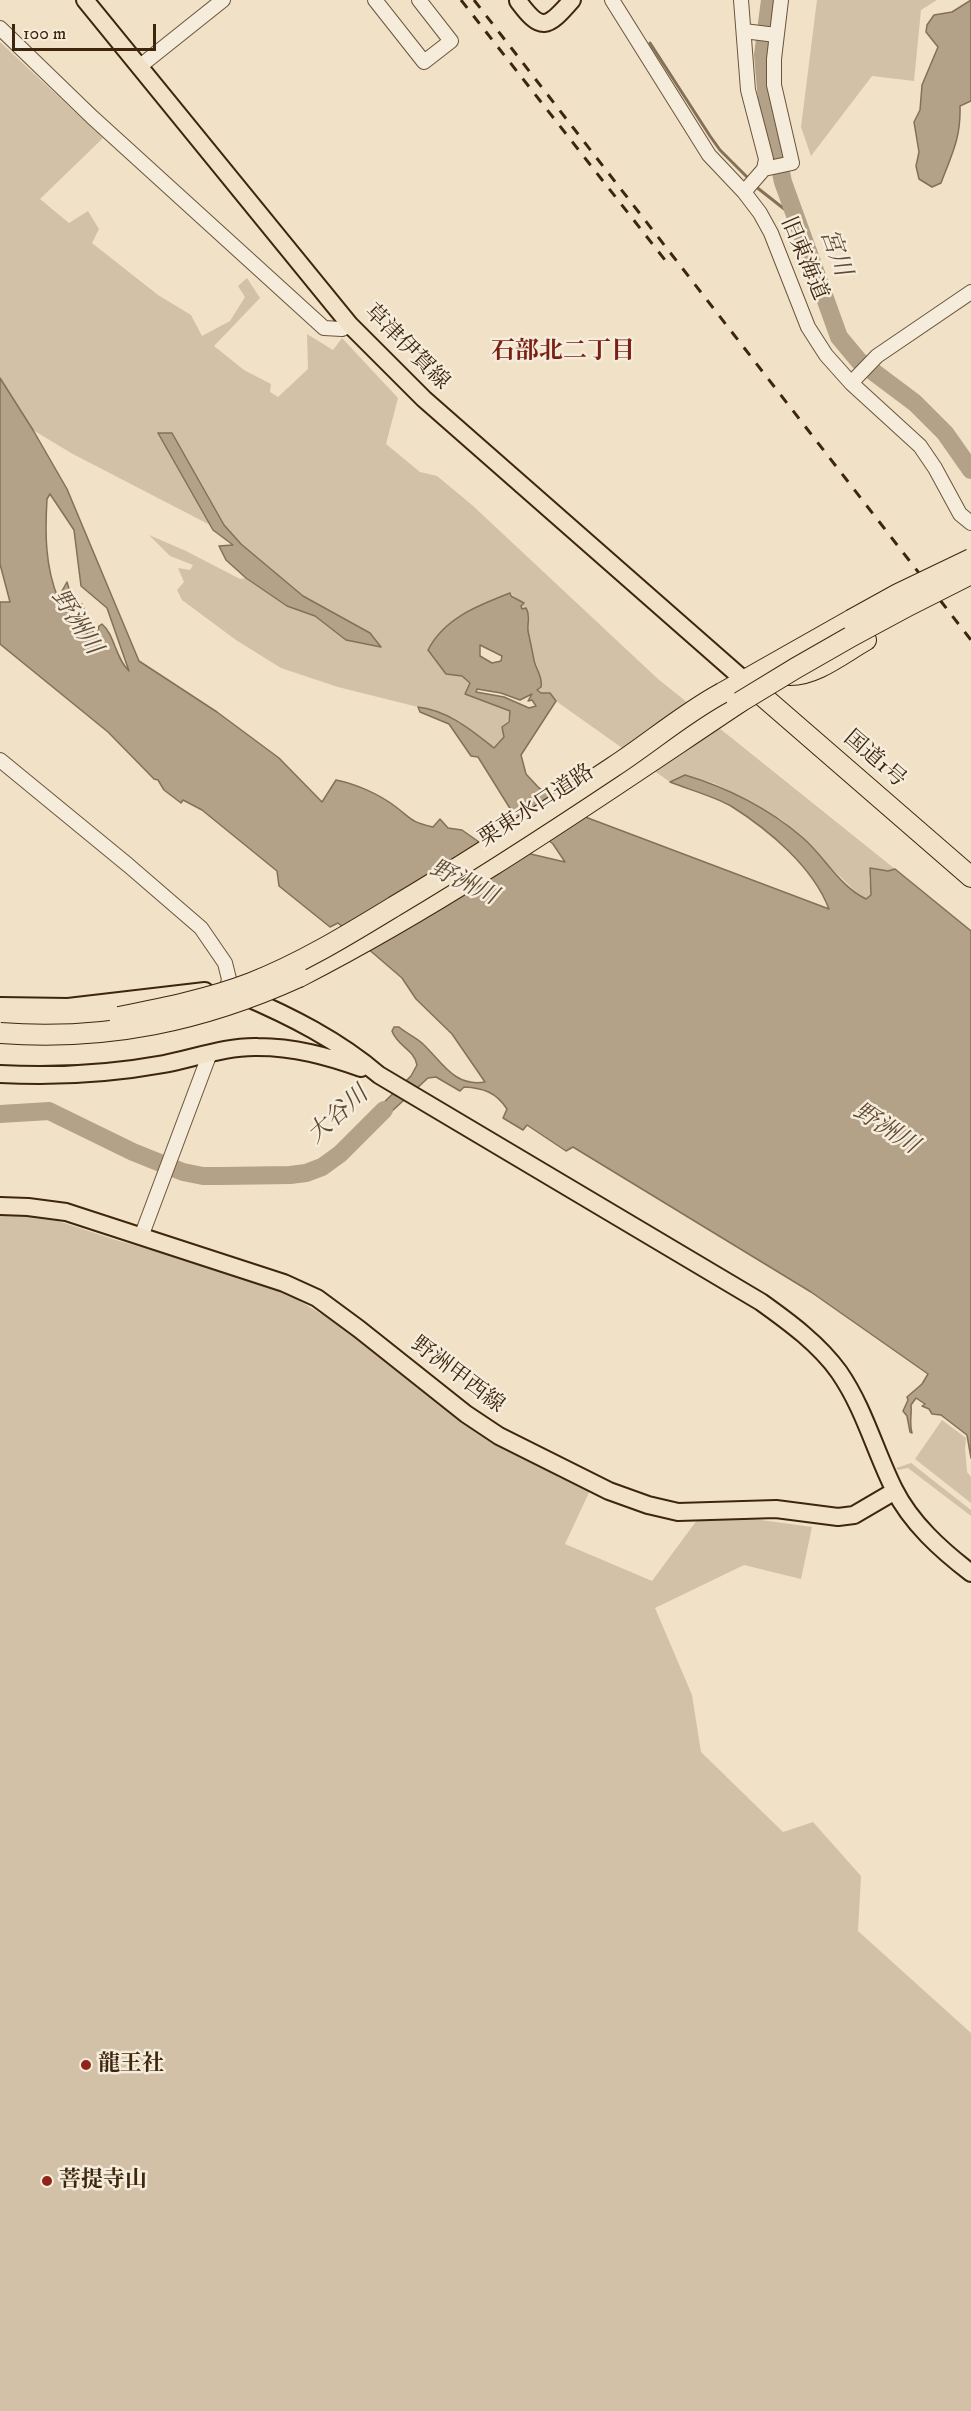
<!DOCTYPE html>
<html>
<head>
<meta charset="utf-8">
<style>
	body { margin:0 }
	#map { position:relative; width:971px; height:2411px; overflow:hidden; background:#f0e1c7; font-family:"IM FELL DW Pica",serif }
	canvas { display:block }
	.scale { position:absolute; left:12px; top:24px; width:144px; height:27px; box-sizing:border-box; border:3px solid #3e260d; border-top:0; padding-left:8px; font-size:18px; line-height:21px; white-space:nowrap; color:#3e260d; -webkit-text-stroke:4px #f5ecdb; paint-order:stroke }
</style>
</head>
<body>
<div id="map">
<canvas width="971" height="2411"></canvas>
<div class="scale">100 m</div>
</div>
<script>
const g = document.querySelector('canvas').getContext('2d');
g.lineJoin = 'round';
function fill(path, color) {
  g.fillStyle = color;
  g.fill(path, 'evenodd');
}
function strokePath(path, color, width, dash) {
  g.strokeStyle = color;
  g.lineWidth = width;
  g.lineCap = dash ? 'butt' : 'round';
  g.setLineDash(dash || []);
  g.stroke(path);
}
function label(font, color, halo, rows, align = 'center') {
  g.font = font + ' "IM FELL DW Pica","Noto Serif JP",serif';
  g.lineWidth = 5;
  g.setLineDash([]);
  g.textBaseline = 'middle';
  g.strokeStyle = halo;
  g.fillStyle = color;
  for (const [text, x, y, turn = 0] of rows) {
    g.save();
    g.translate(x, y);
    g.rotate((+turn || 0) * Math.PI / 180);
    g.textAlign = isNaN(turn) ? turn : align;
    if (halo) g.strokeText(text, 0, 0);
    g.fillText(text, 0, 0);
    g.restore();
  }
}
const green = new Path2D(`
	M817,0H937L921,10L914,81L872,76L811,156L801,127Z
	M0,42L103,138L40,199L69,223L88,211L99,229L92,243L158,295L191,315L202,336L230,321L245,297L238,286L247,278L260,298L214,346L244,370L271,384L270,392L278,397L308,369L307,334L333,350L342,338L398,398L386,444L420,472L437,476L472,505L658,679L895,869L869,876L871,895L867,899L859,895L782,820L716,784L685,775L670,782L556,701L550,693H541L536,690L541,677C536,660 523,636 529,617L520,606L523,603L510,593C481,604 443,620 428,649L446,674L462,676L471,683L465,694L510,711L504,737L494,749L460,721L442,713L338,687L281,668L236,640L182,600L177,590L184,582L178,568L190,570L193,565L170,556L149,535L186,551L240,579L246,578L287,606L315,616L346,640L380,647L370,633L303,596L241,544L224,525L172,433H158L210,525L71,453L33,430L0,378Z
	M25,1210L119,1241L268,1282L390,1355L458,1412L560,1478L592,1486L565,1544L652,1581L703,1512L812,1527L801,1579L744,1565L655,1608L692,1695L701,1752L783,1832L813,1822L861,1876L858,1931L971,2033V2411H0V1211Z
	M942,1420L966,1438L965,1449L967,1472L971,1477V1503L915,1459Z
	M911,1463L971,1510V1516L908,1468L898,1470L896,1468Z`);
const water = new Path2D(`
	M971,0V101L960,106C961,138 952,154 941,183L932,187L919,179L916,166L919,152L914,122L920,110L922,85L938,47L926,32L927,25L934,15L952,12Z
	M0,378L33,430L67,489L139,661L217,712L279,758L322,802L336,780C356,784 379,794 396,807C413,820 411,822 433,827L440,819L448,828L462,830L479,842L565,862L553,844L511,810L478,757L471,756L449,724L420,712L418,707C449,711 470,729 494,748L504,737L502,727L509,722L510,711L465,694L470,683L462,676L446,674L428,650C444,618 479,605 510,593L511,596L524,603L521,606L522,609L526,608C531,616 527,622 528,631C530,640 532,650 534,660C536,670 543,676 541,687L537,690L541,693H550L556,701L521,755L526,774L539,788L588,818L829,909C813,867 769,830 731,806C713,796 690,790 670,782L685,775C726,787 770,809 803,838C825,857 839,886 866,899L871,895L870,868L888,871L895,869L971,931V1458L967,1435L941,1415L932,1414L929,1409L922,1406L925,1404L916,1398L911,1405C912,1415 909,1423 912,1433L910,1432L907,1416L903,1411L908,1400L907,1397L922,1384L928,1374L811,1292L573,1147L566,1151L527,1125L523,1130L503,1118L507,1109C496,1092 483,1088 464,1087L460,1091L436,1077L428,1078L379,1123L377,1121L370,1127L366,1123L372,1117L371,1115L411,1076L417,1065C414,1049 397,1046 392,1031L394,1027H399C407,1034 416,1037 423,1044C443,1063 454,1087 485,1082L452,1034L416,999L402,978L338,923L330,927L279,886L277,871L202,810L183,800L181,803L164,790L158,780L154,779L108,732L0,644V602H10L0,564ZM50,494L74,530L81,586L107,608L129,671C115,658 115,635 102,624L99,626L96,638L91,627L87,634L80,623L85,611L82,604L73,602L67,582L58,598C45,566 45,533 47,499ZM480,645L502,656L501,661L492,663L480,656ZM477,689L501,693L520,700L532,694L528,701L532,700L536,706L529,708L504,697L476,692Z
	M158,433H172L224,525L241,544L303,596L370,633L381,647L346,640L315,616L287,606L246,578L226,560L219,546L233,545L213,530Z`);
const stream = new Path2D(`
	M650,43L710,136L720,150L749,179
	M755,186L797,219`);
const river = new Path2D(`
	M770,0L763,55L768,112L783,182L839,337L859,361L915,403L945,433L971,470
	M0,1114L49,1111L133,1152L183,1172L203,1176H221L290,1175L306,1173L322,1167L340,1154L384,1110`);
const minor = new Path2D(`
	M375,0L424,62L451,41L419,0
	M612,0L709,155L744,192L760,213L771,233L808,327L826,355L851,383L920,446L935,468L960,514L971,523
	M741,0L748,90L766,159L764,169L744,192
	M0,28L92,117L324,328L342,329L350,325
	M744,31L776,35
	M139,67L223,0
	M764,169L792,163L774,85V59L781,0
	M851,383L877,356L971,292
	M0,760L128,865L201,928L225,963L229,979L227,988
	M141,1237L210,1053`);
const major = new Path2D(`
	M85,0L350,325L424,399L744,680
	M518,1C541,32 547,29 572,0
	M241,995C290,1016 338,1040 379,1075L761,1302C789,1322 819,1344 839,1372C864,1408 875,1451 894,1489C911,1523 941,1550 971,1573
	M0,1006L68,1007L205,991
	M0,1074C55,1077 109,1074 164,1064C195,1058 226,1046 258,1047C294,1047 327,1056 361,1068
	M0,1206L28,1207L66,1212L284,1283L317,1298L359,1329L466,1414L499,1436L609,1491L648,1505L678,1512L776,1509L838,1517L854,1515L895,1491`);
const highway = new Path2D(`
	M789,675C815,676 843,653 866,640
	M744,680L971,877
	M722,693L851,620
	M299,977C453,898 596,798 740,702
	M0,1020L83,1021L119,1017`);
const rail = new Path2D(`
	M461,0L665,260
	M474,0L971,640`);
const highwayBridge = new Path2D(`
	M851,620L898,594L971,559
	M740,702C815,655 891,613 971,574
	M119,1017C164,1008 209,999 251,983C302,963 349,934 395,906C469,862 541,815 613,767C650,743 683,714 722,693
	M0,1033C107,1041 202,1021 299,977`);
const markers = [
	[86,2065,6,"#8f2418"],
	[47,2181,6,"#8f2418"]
];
const streetNames = [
	["旧東海道",803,259,67],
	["草津伊賀線",406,348,45],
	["国道1号",874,760,41],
	["栗東水口道路",537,807,-33],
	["野洲甲西線",457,1376,37]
];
const poiNames = [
	["龍王社",98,2065],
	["菩提寺山",59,2181]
];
const waterNames = [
	["宮川",834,253,70],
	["野洲川",75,623,57],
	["野洲川",463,884,26],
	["大谷川",339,1116,-42],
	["野洲川",885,1130,33]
];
const neighbourhoodNames = [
	["石部北二丁目",563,353]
];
fill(green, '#d2c1a7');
fill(water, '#b3a188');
strokePath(water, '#847057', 1.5);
strokePath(stream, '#847057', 3);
strokePath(river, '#b3a188', 18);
strokePath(minor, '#6a553c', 16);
strokePath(major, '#3e260d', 20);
strokePath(highway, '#3e260d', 22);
strokePath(minor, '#f5ecdb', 14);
strokePath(major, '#f0e1c7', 16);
strokePath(highway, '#f0e1c7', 20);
strokePath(rail, '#3e260d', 3, [10, 10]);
strokePath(highwayBridge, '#3e260d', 22, []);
strokePath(highwayBridge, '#f0e1c7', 20);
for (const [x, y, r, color] of markers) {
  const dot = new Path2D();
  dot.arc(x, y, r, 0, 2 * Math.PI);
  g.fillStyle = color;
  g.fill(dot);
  strokePath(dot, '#f5ecdb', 2);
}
label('22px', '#3e260d', '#f5ecdb', streetNames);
label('bold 22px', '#3e260d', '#f5ecdb', poiNames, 'left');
label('italic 24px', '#614b32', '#f5ecdb', waterNames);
label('bold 24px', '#7a1f14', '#f5ecdb', neighbourhoodNames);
</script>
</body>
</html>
